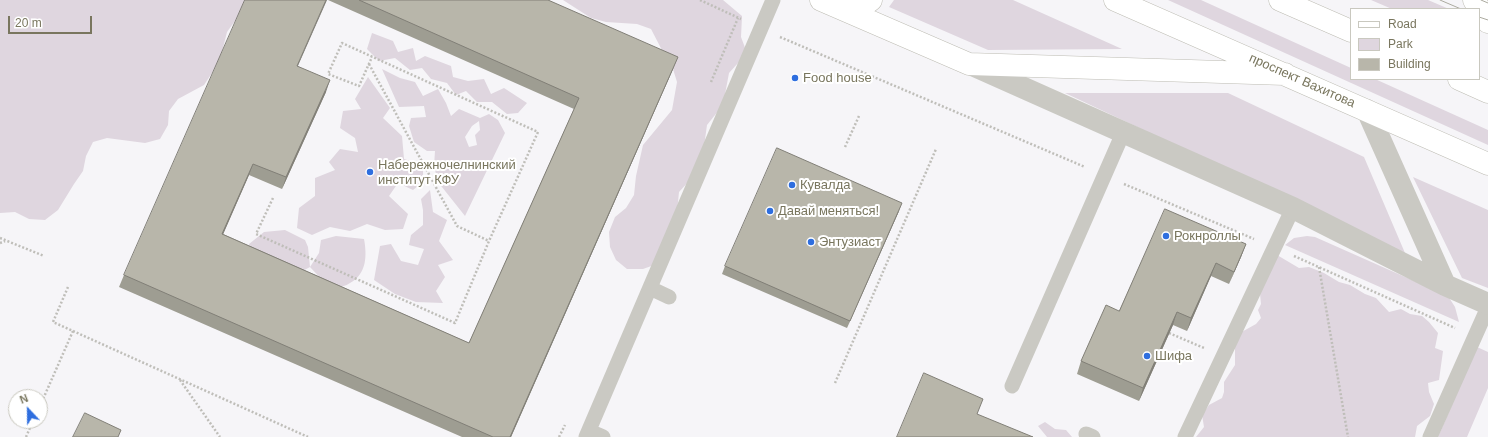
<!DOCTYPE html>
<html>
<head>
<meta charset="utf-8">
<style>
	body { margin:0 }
	#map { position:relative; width:1488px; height:437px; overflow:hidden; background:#f6f5f8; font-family:Helvetica,sans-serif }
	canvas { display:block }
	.legend { position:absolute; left:1350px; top:8px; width:130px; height:72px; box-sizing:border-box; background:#fff; border:1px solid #c9c8bf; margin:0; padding:5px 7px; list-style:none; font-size:12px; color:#79765e }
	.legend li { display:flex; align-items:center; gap:8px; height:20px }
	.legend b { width:20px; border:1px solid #c9c8bf }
	.north { position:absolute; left:8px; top:389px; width:40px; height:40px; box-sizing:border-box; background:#fff; border:1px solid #c9c8bf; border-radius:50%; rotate:338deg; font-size:11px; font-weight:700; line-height:16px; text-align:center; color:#79765e }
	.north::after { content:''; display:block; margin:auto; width:14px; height:18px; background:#2e6edf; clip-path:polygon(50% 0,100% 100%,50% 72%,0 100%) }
	.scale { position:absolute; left:8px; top:16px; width:84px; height:18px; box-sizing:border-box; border:2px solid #79765e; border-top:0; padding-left:5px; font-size:12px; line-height:14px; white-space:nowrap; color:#79765e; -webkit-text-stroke:3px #fff; paint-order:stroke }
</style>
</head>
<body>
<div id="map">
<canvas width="1488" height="437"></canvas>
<ul class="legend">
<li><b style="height:5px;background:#fff"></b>Road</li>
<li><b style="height:11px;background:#dfd6df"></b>Park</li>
<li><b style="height:11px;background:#b8b6aa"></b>Building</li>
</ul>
<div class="north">N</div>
<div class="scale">20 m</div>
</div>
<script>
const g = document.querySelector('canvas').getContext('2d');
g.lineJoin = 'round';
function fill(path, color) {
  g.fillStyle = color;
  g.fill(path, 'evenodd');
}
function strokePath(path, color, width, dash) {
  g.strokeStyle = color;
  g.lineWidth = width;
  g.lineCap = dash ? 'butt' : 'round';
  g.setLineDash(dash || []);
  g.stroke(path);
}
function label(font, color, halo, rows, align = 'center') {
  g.font = font + ' Helvetica,sans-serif';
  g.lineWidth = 4;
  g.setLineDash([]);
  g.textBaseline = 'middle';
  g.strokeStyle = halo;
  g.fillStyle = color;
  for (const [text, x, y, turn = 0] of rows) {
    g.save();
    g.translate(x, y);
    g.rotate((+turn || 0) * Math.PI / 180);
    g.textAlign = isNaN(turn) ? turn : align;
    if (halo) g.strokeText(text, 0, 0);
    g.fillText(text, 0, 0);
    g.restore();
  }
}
const green = new Path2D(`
	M0,0H250L227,32L220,60L212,73L204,85L178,99L169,111L168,125L160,139L145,143L107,138L93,142L86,156L83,171L74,184L58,210L45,220L29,219L15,212L0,213Z
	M563,0H723L742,16L741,37L747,53L729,73L723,105L707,125L701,168L679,192L676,222L657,264L643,269H627L616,260L610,247L609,232L615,217L626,208L634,195L636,176L643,145L672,110L677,82L673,69L665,56L651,29L637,24L606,22L591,18Z
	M894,0H1013L1122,49L988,50L889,7Z
	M1168,0H1201L1351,68V79H1375L1488,130V145Z
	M1371,0H1428L1449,9H1392Z
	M372,33L393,41L398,52L413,48L416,61L425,56L451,66L453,77L468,81L484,79L491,94L504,88L527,103L518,113L507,114L492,102H477L466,91L456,95L447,83L431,79L422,68L410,70L395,58L379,61L367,49Z
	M382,69L400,78L415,82L423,96L438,89L446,103L451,116L459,109L480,118L489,114L498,120L505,133L465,216L438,182L434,166L435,151H427L414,142L409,126L411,118L426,117L424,106L399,107ZM479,121L480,130L475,135L477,145L469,147L465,137L472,126Z
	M368,77L390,108L383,118L402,136L404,159L423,165V182L413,190L398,183L389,196L408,214L403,229L385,230L367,224L350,231L330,227L312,235L297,228L299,208L315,196V178L335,170L329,162L340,149L358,152L355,138L340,128L343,111L361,109L355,99Z
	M1065,93H1228L1364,157L1405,253Z
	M1413,177L1488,210V288L1462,278Z
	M430,190L433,212L447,220L439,241L453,260L438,265L445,277L436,291L443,303L416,302L395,294L374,280L380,246L391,244L401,261L418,265L424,249L409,245L411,235L423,225V210L421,199Z
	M285,230L305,240L308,247L310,267L319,253L321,240L336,236L364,239C367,255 367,274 350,283C346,286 340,287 335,288L325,283L310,267L297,274L251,253L249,244L264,232Z
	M1307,236L1315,237L1448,296L1455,307L1459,322L1285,245L1294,238Z
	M1277,255L1299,268L1309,267L1324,273L1339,282L1350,285L1365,294L1376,298L1389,312L1401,309L1410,314L1422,316L1429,322L1438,333L1435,348L1443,351L1439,380L1428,383L1429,392L1434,404L1430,416L1417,426L1415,437H1196L1204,427L1202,415L1209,405L1222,398L1224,392V382L1235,365V345L1238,334L1256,324L1261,318L1258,310L1261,304L1260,294Z
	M1477,347L1488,352V388L1467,437H1438Z
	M1045,422L1055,429L1066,430L1072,437H1047L1038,426Z`);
const path = new Path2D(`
	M700,0L741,19
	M780,37L1085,167
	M369,64L457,226L489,241
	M711,82L738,18
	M845,147L859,116
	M1124,184L1254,239
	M273,198L256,234L455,323L489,241L538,132L342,43L328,74L359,86L372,57
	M0,238L44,256
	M0,243L5,241
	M1294,256L1455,328
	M1319,267L1348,437
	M68,287L53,322L308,437
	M1169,333L1204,348
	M180,380L220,437
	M835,383L936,149
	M40,406L73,331
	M26,437L33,421
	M559,437L565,425`);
const service = new Path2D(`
	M650,288L669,297
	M1012,386L1123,133
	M589,431L603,437
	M1086,434L1093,437
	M586,437L773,0
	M1185,437L1293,208
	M1430,437L1488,307`);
const minor = new Path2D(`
	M970,64L1293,208L1445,285L1488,304
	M1367,110L1445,285`);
const secondary = new Path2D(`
	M821,0L969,64L1285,74
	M1115,0L1488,164
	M1280,0L1351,31
	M1474,0L1488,22
	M838,7L867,3L871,0
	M1459,79L1488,92`);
const tram = new Path2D(`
	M1440,0L1461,9
	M1481,0L1488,3
	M1479,17L1488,20`);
const wall = new Path2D(`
	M328,0H548L673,69L511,437H462L119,287L124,275L298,66L326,92L282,189L249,175L223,234L469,343L574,109Z
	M899,211L847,328L722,274L725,266Z
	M1246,244L1241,257L1229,284L1211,276L1187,331L1173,325L1139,401L1077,374L1081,361L1119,311Z`);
const shadedWall = new Path2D(`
	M326,0H327L293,77L297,66Z
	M678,57L673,69L511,437H510Z
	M330,80L326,92L282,189L286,177Z
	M253,164L249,175L218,246L222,234Z
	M902,203L899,211L847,328L850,321Z
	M1246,244L1241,257L1229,284L1234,272Z
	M1216,263L1211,276L1187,331L1191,318Z
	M1177,312L1173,325L1139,401L1143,388Z`);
const building = new Path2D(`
	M245,0H326L297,66L330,80L286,177L253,164L222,234L469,343L579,98L359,0H548L678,57L510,437H493L124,275Z
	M777,148L902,203L850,321L725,266Z
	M1165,209L1246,244L1234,272L1216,263L1191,318L1177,312L1143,388L1081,361L1106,305L1119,311Z
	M924,373L983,399L977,414L1033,437H897Z
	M85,413L121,430L118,437H73Z`);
const markers = [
	[795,78,4,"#2e6edf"],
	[370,172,4,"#2e6edf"],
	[792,185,4,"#2e6edf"],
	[770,211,4,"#2e6edf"],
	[1166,236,4,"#2e6edf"],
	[811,242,4,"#2e6edf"],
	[1147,356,4,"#2e6edf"]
];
const poiNames = [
	["Food house",803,78],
	["Набережночелнинский",378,165],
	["институт КФУ",378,180],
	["Кувалда",800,185],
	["Давай меняться!",778,211],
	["Рокнроллы",1174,236],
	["Энтузиаст",819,242],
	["Шифа",1155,356]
];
const streetNames = [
	["проспект Вахитова",1302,81,24]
];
fill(green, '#dfd6df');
strokePath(secondary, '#bdbcb3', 23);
strokePath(path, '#bfbeb9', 2.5, [2, 2]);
strokePath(service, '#cac9c3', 15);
strokePath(minor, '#cac9c3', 22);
strokePath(secondary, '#fff', 22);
strokePath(tram, '#acaba0', 1);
fill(wall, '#9e9d92');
fill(shadedWall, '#817f77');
fill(building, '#b8b6aa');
strokePath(building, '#817f77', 1);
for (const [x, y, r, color] of markers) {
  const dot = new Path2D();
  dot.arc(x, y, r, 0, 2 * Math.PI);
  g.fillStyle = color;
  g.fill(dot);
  strokePath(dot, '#fff', 1.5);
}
label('13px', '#79765e', '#fff', poiNames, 'left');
label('13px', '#79765e', '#fff', streetNames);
</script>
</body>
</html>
